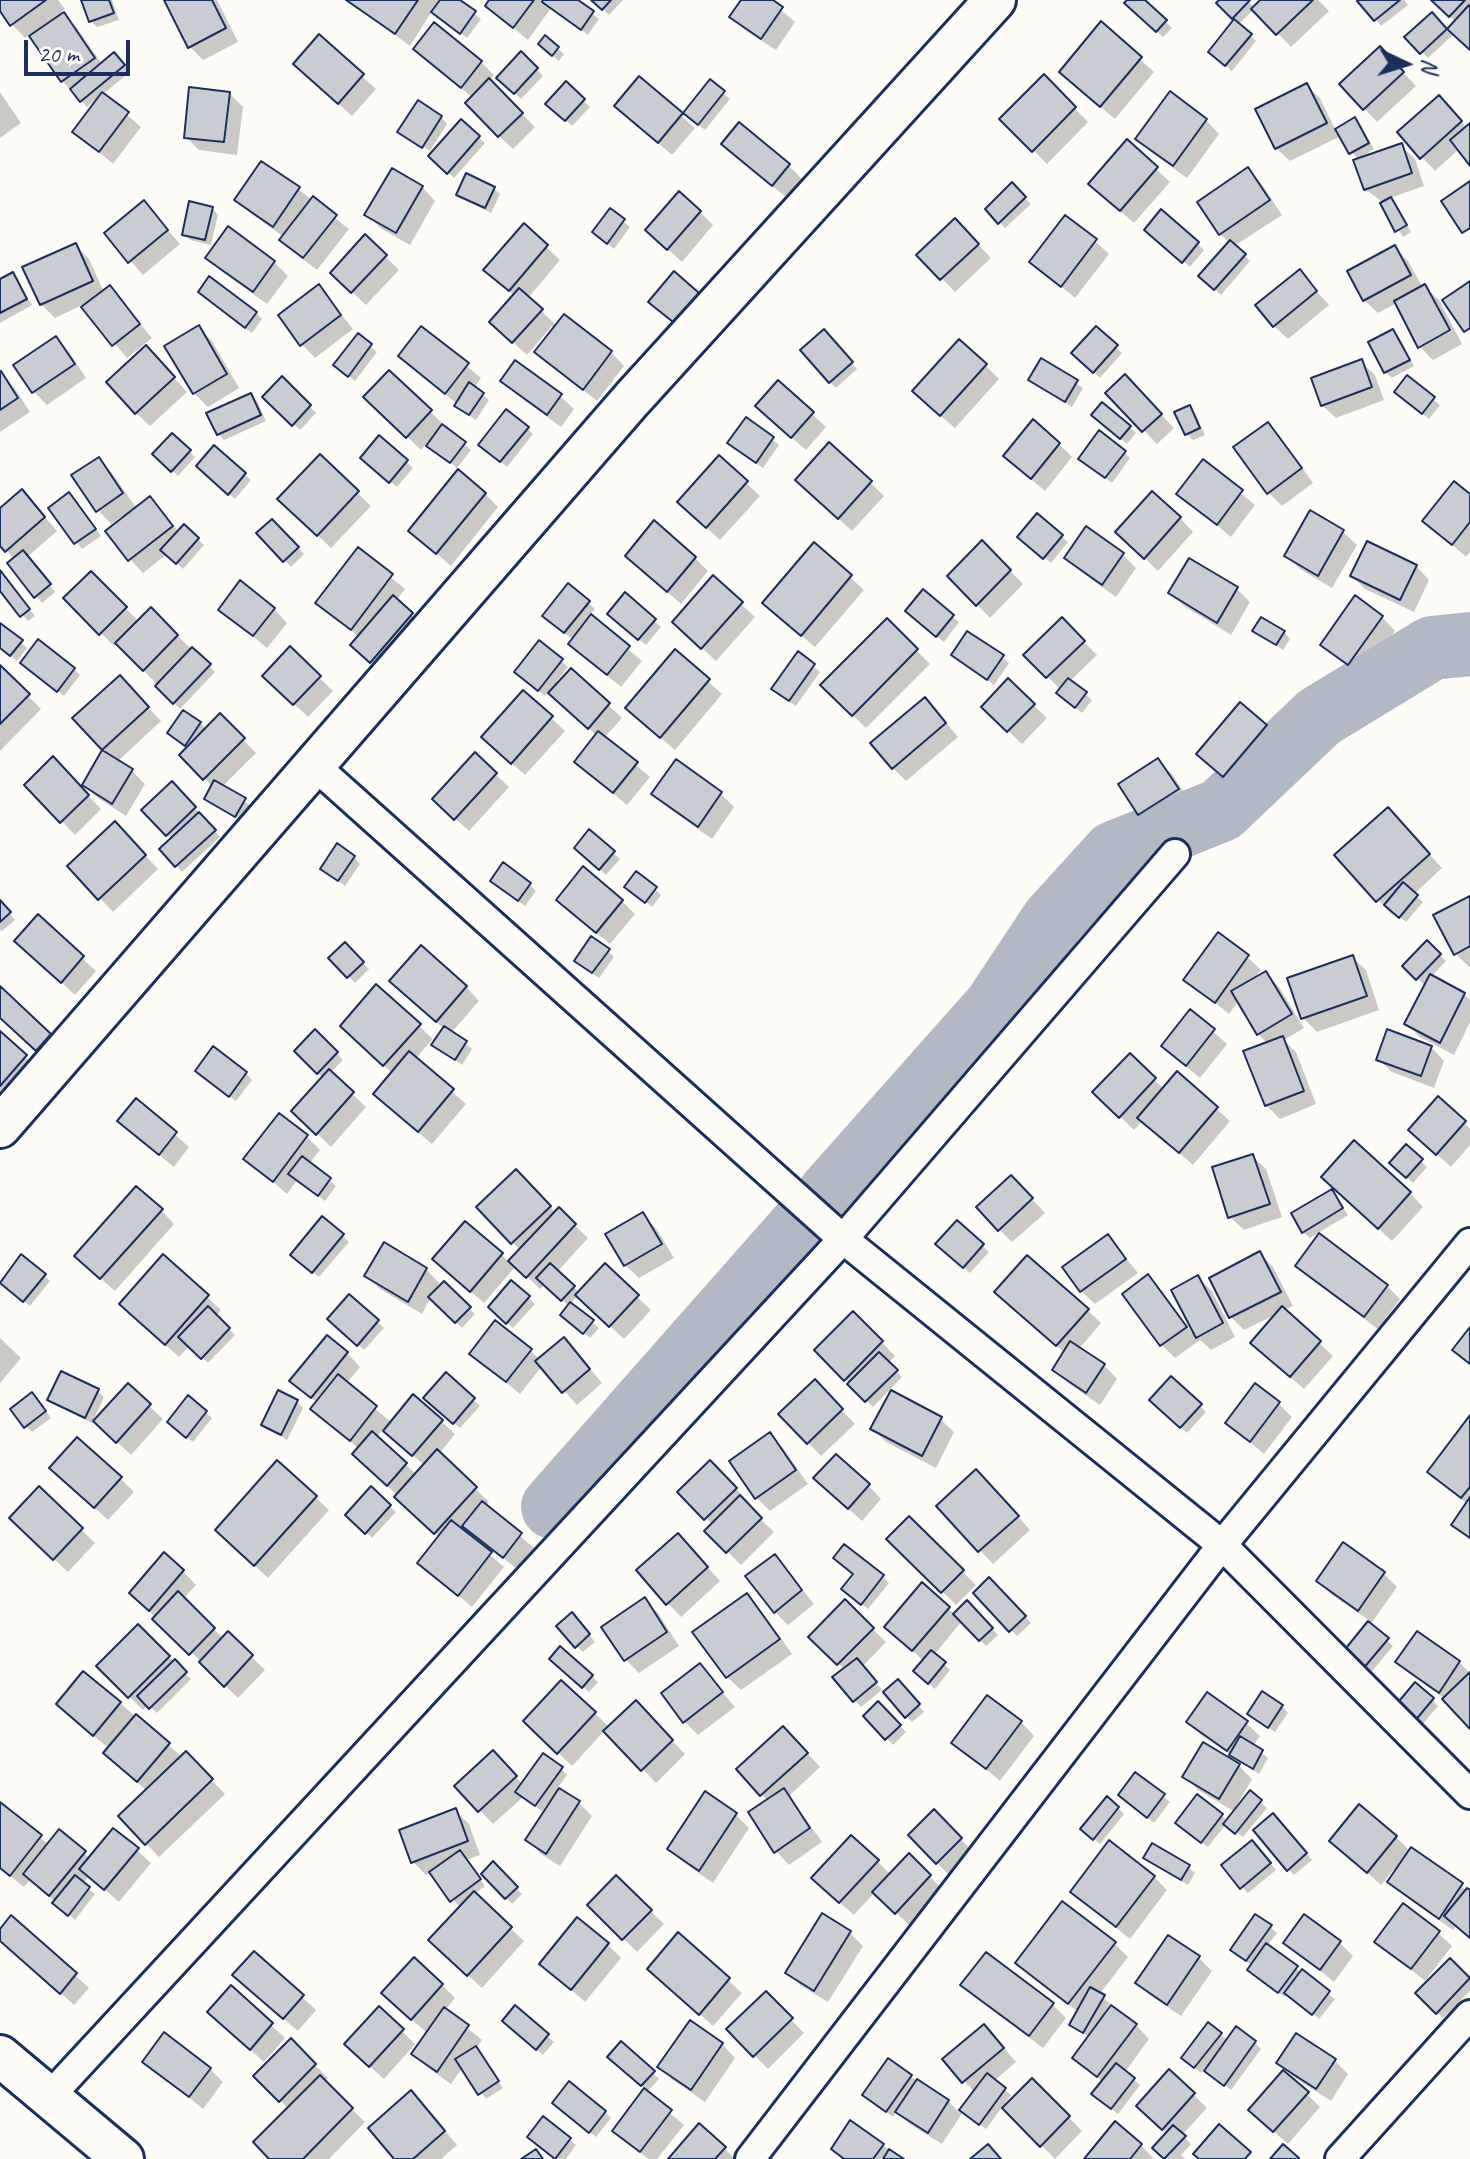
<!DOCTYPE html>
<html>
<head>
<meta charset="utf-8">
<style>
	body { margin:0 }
	#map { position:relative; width:1470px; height:2159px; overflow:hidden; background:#fdfcf7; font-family:Caveat,sans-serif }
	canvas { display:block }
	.north { position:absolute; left:1366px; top:24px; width:80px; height:80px; -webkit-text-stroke:6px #fdfcf7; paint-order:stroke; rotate:94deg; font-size:22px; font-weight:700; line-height:32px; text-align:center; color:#1b2f5e }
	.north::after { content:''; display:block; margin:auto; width:28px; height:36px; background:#1b2f5e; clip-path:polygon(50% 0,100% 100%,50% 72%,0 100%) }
	.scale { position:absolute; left:24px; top:40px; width:106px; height:36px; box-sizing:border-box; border:4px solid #1b2f5e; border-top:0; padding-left:10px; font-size:24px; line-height:28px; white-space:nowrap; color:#1b2f5e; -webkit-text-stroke:6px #fdfcf7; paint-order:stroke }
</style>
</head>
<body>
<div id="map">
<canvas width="1470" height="2159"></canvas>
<div class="north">N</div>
<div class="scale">20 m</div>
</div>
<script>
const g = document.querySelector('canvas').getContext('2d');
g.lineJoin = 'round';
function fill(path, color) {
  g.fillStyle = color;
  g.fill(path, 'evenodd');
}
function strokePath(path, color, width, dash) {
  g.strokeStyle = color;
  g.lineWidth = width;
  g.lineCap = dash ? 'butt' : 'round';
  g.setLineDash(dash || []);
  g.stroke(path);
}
const shadow = new Path2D(`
	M0,0H58L65,9L61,12L77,28L102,64L120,61L130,72L103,94L141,127L113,164L75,131L98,98L87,107L62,81L30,34L25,38L12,24L0,8Z
	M84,0H112L119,20L97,27L91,21Z
	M166,0H217L238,42L203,60L190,47Z
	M347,0H438L441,3L443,0H457L481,19L467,38L432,11L410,46Z
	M492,0H575L599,19L588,35L551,8L528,40L487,6Z
	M594,0H623L609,15Z
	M743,0H769L795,22L776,50L745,30L732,16Z
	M1130,0H1142L1172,28L1163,37L1126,3Z
	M1222,0H1247L1255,8L1263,0H1318L1329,11L1291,47L1254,9L1238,25L1256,41L1232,71L1210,52L1236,20L1219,3Z
	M1362,0H1404L1408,5L1381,26Z
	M1433,0H1470V48L1454,34L1428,58L1407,37L1431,15L1447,32L1456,22Z
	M1101,24L1154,72L1115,119L1075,85Z
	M545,38L564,54L559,61L546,50Z
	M415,49L481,62L494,75L489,81L535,127L513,149L499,136L473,98Z
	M521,54L543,76L521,99L499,77Z
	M1393,62L1416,86L1377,122L1364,108Z
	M362,76L376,89L352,116L309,77Z
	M1044,77L1088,122L1047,164L1002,119Z
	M640,79L695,128L672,155L630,119Z
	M710,82L730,99L705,130L685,114Z
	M566,84L590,107L572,126L548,103Z
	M1306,85L1320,98L1336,131L1355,120L1361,126L1374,149L1360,158L1401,146L1415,159L1424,186L1390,198L1397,206L1411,232L1403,237L1381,201L1365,189L1358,160L1341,136L1290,161L1276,148Z
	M0,92L21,123L0,138Z
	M229,93L243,107L237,155L199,150L186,137Z
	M1453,111L1467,128L1470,126V162L1459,149L1435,171L1422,157Z
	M441,117L447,124L430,151L404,134Z
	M1206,120L1219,134L1187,178L1151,152L1138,139Z
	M461,122L485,143L454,178L430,156Z
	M737,157L788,165L802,179L787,198Z
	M1156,169L1170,182L1134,223L1104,197Z
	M1248,170L1261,183L1282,215L1234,246L1250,261L1221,295L1201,276L1230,243L1220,234Z
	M1012,185L1031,204L1005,228L987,209Z
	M422,187L435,201L410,245L380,228L367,214Z
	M493,188L500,194L491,213L465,200L459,194Z
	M298,189L349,229L317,270L295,253L282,240L284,237L250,213L237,200Z
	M144,203L180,244L143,275L107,234Z
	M212,208L218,215L211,245L190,240L184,234Z
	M611,211L630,227L614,249L601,238Z
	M700,212L713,225L682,262L661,243Z
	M1161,212L1204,250L1190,267L1153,236Z
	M524,226L560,260L528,298L557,326L611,352L624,366L597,401L536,352L554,329L552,326L527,355L505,335L515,296L500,283Z
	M229,229L274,262L288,276L267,304L221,271L208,257Z
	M968,234L991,258L955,292L919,255Z
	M365,237L399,270L366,305L332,273Z
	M1095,241L1109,254L1075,298L1032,262Z
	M76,246L89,259L104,292L109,287L152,338L127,358L82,305L55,318L41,304Z
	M1394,247L1408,261L1423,288L1425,287L1439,300L1462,344L1433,360L1420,347L1397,303L1378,313L1364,300Z
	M1299,272L1329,305L1288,339L1274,326Z
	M13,275L32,305L0,323V281Z
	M319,287L353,329L315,358L302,344Z
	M697,294L703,300L680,327L657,308Z
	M206,298L256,313L262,319L252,333Z
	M199,328L212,341L239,388L208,407L194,393L167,346Z
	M421,328L481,378L474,388L489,400L476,420L463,411L457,404L400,356Z
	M1096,329L1122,353L1100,378L1074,353Z
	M1393,331L1399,338L1414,366L1392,378L1385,372Z
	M358,336L377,352L355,381L342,371Z
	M830,338L857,369L836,388L830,382Z
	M56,339L69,352L86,378L47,405L33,391Z
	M1042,360L1083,388L1072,407L1030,380Z
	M159,361L187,392L150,426L136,413Z
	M1361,362L1375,375L1384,400L1336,418L1322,405Z
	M985,365L999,379L955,428L928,405Z
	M389,372L444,425L442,426L471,450L457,468L427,443L421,450L366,397Z
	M0,374L14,387L30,412L0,432Z
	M1408,378L1440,405L1429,419L1402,398Z
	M282,379L316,413L300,430L265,397Z
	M503,381L560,396L574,409L561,427L516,394Z
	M778,383L826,427L806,450L771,420Z
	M1138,390L1174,428L1157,444L1108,393Z
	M251,395L257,401L266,421L224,440L218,434Z
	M1189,407L1195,413L1205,435L1193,440L1187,434Z
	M746,420L779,445L763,468L736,449Z
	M1100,421L1129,427L1136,433L1127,444Z
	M1268,424L1281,438L1313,483L1282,506L1268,492Z
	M527,428L533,434L507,467L486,450Z
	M172,435L195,457L178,476L155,454Z
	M379,438L413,468L397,487L369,464Z
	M1059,444L1072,457L1045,491L1019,469Z
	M214,447L251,480L235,499L204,472Z
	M1124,452L1130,458L1112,483L1087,465Z
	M320,457L371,506L331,548L280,499Z
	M98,459L112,473L137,509L150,499L179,532L184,526L204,545L183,569L167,554L143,573L130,559L124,519L122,516L111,524L98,510Z
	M1203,462L1255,505L1231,537L1179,494Z
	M870,482L884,496L852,531L811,494Z
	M746,483L760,496L720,540L693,515Z
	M22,491L57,531L27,557L55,592L42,603L10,564L15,560L0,543V510Z
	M485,494L498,507L451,566L411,531Z
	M1470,497V552L1466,557L1425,521Z
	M75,501L101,536L82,549L51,508Z
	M1311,513L1343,532L1357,545L1332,588L1300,569L1286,556Z
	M1037,516L1068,542L1051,563L1026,543Z
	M1180,518L1193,532L1158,571L1131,545Z
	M272,521L304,554L291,567L259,533Z
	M1086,529L1123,555L1136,568L1116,597L1080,571L1066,558Z
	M982,543L1023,584L990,618L950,576Z
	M814,544L864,590L815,647L778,616Z
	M358,550L405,589L396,601L425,627L384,675L366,658L359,637L318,603Z
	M695,558L708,571L681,604L641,569Z
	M1190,560L1237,589L1250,602L1231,635L1184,606L1171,593Z
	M1416,566L1429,580L1414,612L1365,589L1352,576Z
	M0,571L35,616L28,621L0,587Z
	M91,573L139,622L151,610L215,672L180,709L118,643L114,646L66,598Z
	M569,586L595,609L589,616L642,661L621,687L584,657L570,643L573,640L551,622Z
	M923,592L959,622L944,642L913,617Z
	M625,595L661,627L646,645L615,620Z
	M741,604L755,617L716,661L688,635Z
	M221,609H274L287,623L267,648Z
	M1382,617L1395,631L1362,677L1323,644Z
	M1062,620L1097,655L1069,682L1092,700L1082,713L1065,699L1061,690L1026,655Z
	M887,621L930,664L866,728L823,685Z
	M0,626L27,648L17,661L0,647Z
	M1255,631L1284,632L1290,639L1283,650Z
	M539,643L568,667L556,682L558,684L571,670L622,718L604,738L650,777L627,805L576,762L597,736L549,691L545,696L523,678Z
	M290,649L333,691L308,717L265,676Z
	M675,652L722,694L675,750L641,721Z
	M798,654L820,672L796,706L780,695Z
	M953,655L1002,657L1009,663L994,685Z
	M0,668L41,709L0,751Z
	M29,669H74L80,675L64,696Z
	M1008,681L1047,718L1022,744L983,707Z
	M133,691L161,721L117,762L132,771L145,784L126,816L98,798L84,785L105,750L75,718Z
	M1240,705L1279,740L1238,789L1212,767Z
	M938,713L958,737L906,781L893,768Z
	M220,716L256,753L222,787L251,806L242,822L206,799L213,787L182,755L189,748L176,739L200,723L207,730Z
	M551,718L565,731L525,775L497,750Z
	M53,759L101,809L75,835L27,785Z
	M1158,760L1172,774L1191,803L1153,827L1140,814L1121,785Z
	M676,762L721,794L734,807L712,839L667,807L654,794Z
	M495,774L509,787L469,831L448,812Z
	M185,797L220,837L182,872L162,849L172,840L144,810Z
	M1401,823L1442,868L1414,894L1423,902L1406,922L1394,912L1391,914L1337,855Z
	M589,832L620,859L606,875L582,854Z
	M128,837L158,869L113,912L69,866Z
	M354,857L360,864L345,886L322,869Z
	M530,885L536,891L525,906L498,887Z
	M655,889L661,895L652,907L633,892Z
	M1470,898V966L1469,967L1455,953Z
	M622,901L635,914L610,944L572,913Z
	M0,902L15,920L2,931L0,930Z
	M38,917L96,971L75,995L30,954Z
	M1427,943L1446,961L1431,977L1464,994L1470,1000V1022L1454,1055L1420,1037L1407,1024L1426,987L1405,966Z
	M345,945L369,969L355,983L331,958Z
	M608,951L614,957L599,978L583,967Z
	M1247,957L1261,970L1253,980L1266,973L1279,987L1304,1028L1284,1040L1296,1052L1316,1104L1280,1119L1266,1105L1268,1044L1258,1034L1239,1000L1229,1014L1186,979Z
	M1352,957L1366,970L1379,1010L1317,1032L1303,1018Z
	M466,987L479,1001L451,1033L472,1049L462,1065L434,1045L444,1029L405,994Z
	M0,989L63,1049L50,1063L0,1016Z
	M1191,1012L1227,1044L1200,1078L1177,1059Z
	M419,1026L433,1039L415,1059L466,1104L432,1144L389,1108L393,1074L356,1039Z
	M315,1031L343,1060L330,1073L366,1107L331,1147L293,1110L323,1078L296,1051Z
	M0,1034L39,1070L0,1115Z
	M1431,1047L1444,1061L1434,1088L1392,1072L1378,1059Z
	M1130,1056L1164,1089L1177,1074L1230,1121L1193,1165L1143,1120L1134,1130L1095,1092Z
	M246,1073L252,1080L236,1101L203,1077Z
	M1438,1099L1470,1128V1145L1451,1167L1424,1143Z
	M136,1101L189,1147L174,1167L133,1134Z
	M306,1136L320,1150L309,1164L336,1186L325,1201L297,1180L287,1194L246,1159Z
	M1406,1147L1427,1167L1413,1183L1392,1163Z
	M1252,1156L1266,1169L1282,1217L1244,1230L1230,1217Z
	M516,1172L556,1213L559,1210L588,1238L557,1272L580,1293L605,1266L651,1310L624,1339L578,1296L570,1304L599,1328L590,1338L569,1321V1306L545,1284L540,1289L516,1266L484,1303L448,1272L501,1254L509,1262L521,1251L479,1207Z
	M1011,1177L1045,1213L1012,1242L999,1229Z
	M1337,1190L1410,1193L1423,1207L1392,1241Z
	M1331,1191L1348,1215L1310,1238L1303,1232Z
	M161,1210L174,1224L115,1291L90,1269Z
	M643,1215L656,1228L674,1258L639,1278L625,1265Z
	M957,1223L989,1252L970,1273L938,1244Z
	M343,1236L349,1242L319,1277L299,1261Z
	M1108,1236L1138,1273L1095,1304L1081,1291Z
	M1260,1254L1273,1267L1293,1306L1284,1310L1333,1356L1304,1389L1266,1356L1279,1313L1244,1330L1231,1317Z
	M164,1257L221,1310L216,1316L235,1335L208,1363L190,1345L179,1357L135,1317Z
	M1297,1265L1387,1286L1400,1299L1378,1329L1311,1279Z
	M426,1269L439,1283L435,1291L444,1284L475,1314L462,1328L431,1297L422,1314L380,1289L367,1276Z
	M44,1275L50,1281L30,1306L7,1288Z
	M1147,1277L1161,1290L1193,1334L1198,1277L1212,1291L1235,1337L1211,1350L1200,1340L1175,1358L1162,1345L1124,1294Z
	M512,1283L535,1304L513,1328L490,1307Z
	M349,1297L384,1328L364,1350L336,1325Z
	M1010,1305L1087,1310L1101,1323L1079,1349L1104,1365L1117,1379L1100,1405L1068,1383L1054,1369L1065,1353Z
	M853,1313L895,1356L888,1363L902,1377L873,1407L817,1350Z
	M0,1338L21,1358L0,1383Z
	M530,1350L540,1360L577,1353L602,1383L577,1405L542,1366L520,1394L471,1354Z
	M347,1353L360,1367L346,1384L392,1423L441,1421L455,1434L439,1454L489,1502L485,1506L534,1548L518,1570L466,1527L462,1531L504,1567L472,1607L420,1563L440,1537L368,1467L359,1449L312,1409L317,1403L292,1381ZM383,1429L425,1466L417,1475L376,1438Z
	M446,1375L480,1406L460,1428L432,1404Z
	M1171,1379L1206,1412L1187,1433L1152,1399Z
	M815,1382L855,1424L821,1456L781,1415Z
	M128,1386L163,1419L131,1455L95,1421Z
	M97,1391L104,1397L92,1423L56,1405L49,1399Z
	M188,1398L212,1418L193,1442L175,1428Z
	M38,1401L51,1418L32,1432L26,1426Z
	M297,1402L303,1408L287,1440L263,1425Z
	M1279,1404L1292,1417L1264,1454L1227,1423Z
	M940,1419L954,1432L936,1468L886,1442L873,1429Z
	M1470,1419V1540L1454,1525L1467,1504L1430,1472Z
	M769,1435L783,1448L808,1484L770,1511L757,1498Z
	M710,1463L749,1502L746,1505L774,1532L741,1565L707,1531L713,1525L680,1492Z
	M121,1479L134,1492L108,1520L65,1481Z
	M868,1485L881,1499L862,1521L829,1491Z
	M990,1485L1030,1530L993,1564L939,1506Z
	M39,1489L95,1543L68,1572L25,1532Z
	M371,1489L396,1512L372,1538L348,1515Z
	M315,1497L329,1510L268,1578L231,1543Z
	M909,1519L976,1585L956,1605L889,1539Z
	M691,1549L720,1581L681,1617L668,1603Z
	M775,1556L814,1604L788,1625L775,1612Z
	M183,1571L196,1585L183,1599L224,1639L228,1634L265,1670L238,1698L145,1607Z
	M1384,1574L1397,1587L1370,1625L1393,1646L1369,1675L1344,1652L1370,1621L1332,1595L1318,1581Z
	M882,1576L889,1583L868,1609L850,1595Z
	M989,1580L1031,1623L1017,1636L976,1593Z
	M746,1595L760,1609L792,1654L741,1690L727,1677L695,1633Z
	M644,1600L658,1613L679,1646L639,1673L625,1659Z
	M845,1602L886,1642L863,1666L882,1690L861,1707L855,1701L845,1670L811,1637Z
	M967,1603L998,1635L986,1646L962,1621L934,1655L950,1670L935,1689L921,1677L924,1661L900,1640L948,1608L955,1615Z
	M578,1621L595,1642L583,1652L576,1646Z
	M138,1626L191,1679L157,1713L148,1705L143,1710L98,1666Z
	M1418,1633L1459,1662L1470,1673V1726L1444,1698L1411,1675L1398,1662Z
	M560,1649L598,1682L589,1692L558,1665Z
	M700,1666L735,1707L698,1735L685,1722Z
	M904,1688L924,1712L912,1722L906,1716Z
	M1432,1700L1438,1706L1421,1726L1403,1711Z
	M120,1703L182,1757L186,1754L225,1794L159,1857L120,1816L147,1791L119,1767L110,1749L72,1718Z
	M636,1703L685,1754L656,1783L605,1730L572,1766L525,1721L595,1713L610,1728Z
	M878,1704L906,1732L893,1745L866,1716Z
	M1282,1706L1288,1713L1275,1732L1256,1719Z
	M1021,1722L1034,1736L1000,1781L953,1742Z
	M1188,1722L1246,1723L1260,1736L1253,1746L1268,1758L1259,1774L1201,1735Z
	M797,1742L820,1767L789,1796L822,1842L789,1865L776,1851L768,1801L738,1769Z
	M506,1766L523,1785L561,1769L567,1775L557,1789L579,1803L592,1816L560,1866L541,1854L528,1840L553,1802L550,1800L542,1811L523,1797L493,1824L457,1786Z
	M1239,1766L1252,1779L1234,1810L1236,1811L1251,1793L1267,1808L1243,1837L1226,1824L1208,1847L1184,1829L1221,1815L1227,1821L1235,1812L1198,1790L1185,1777Z
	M1136,1774L1170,1802L1154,1823L1127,1801Z
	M0,1804L49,1845L84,1853L90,1859L114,1830L151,1863L119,1902L89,1876L83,1884L95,1894L75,1920L31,1879L24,1887L0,1868Z
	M1118,1808L1124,1814L1100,1844L1089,1835Z
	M455,1811L469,1824L480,1855L466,1860L485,1886L474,1894L524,1941L482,1988L444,1953L460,1908L433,1873L426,1875L413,1862Z
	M934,1812L974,1853L950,1876L910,1835Z
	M736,1815L749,1828L713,1883L683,1862L669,1849Z
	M1279,1821L1312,1860L1294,1875L1288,1869Z
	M1396,1837L1410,1851L1412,1849L1470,1893V1938L1456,1926L1453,1930L1403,1895L1390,1881L1397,1871L1394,1869L1381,1885L1332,1841Z
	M1258,1848L1276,1870L1248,1893L1242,1887Z
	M909,1856L943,1890L910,1926L875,1892L854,1915L827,1891L877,1861L891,1875Z
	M1145,1857L1188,1867L1195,1873L1188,1885Z
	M493,1864L522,1894L512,1904L483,1874Z
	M1154,1877L1167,1890L1130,1939L1072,1892Z
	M616,1878L664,1924L637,1952L589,1905Z
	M12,1918L89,1988L74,2005L0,1939V1932Z
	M1270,1927L1277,1933L1267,1946L1335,1999L1319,2019L1288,1994L1285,1997L1256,1976L1252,1966L1239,1956Z
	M849,1932L863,1946L828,2002L801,1986L788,1973Z
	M1438,1933L1452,1946L1425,1981L1377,1942Z
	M678,1935L742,1993L713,2026L663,1982Z
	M1286,1942L1340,1943L1353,1956L1334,1982Z
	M1114,1943L1128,1957L1099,1995L1110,2003L1104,2013L1136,2025L1149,2039L1125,2072L1140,2085L1118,2114L1100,2100L1103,2082L1074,2058L1089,2037L1071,2025L1078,2012L1018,1963Z
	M607,1944L621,1958L585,2002L542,1964Z
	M986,1954L1053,2005L1066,2018L1043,2048L976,1998L963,1985Z
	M1199,1958L1212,1971L1181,2016L1151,1996L1138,1983Z
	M1450,1961L1470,1981V1991L1443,2018L1418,1993Z
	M442,1985L455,1998L445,2010L482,2040L476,2049L503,2088L486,2099L463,2067L451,2084L427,2067L414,2054L428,2034L397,2006Z
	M231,1988L285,2038L264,2062L223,2025Z
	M248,1989L302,1997L316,2010L298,2031Z
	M766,1994L804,2033L768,2069L729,2029Z
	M515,2008L554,2042L543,2055L511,2027Z
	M402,2031L415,2044L384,2079L360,2058Z
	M1220,2034L1228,2041L1255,2043L1261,2049L1231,2090L1205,2068L1201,2073L1190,2064Z
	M1296,2035L1335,2061L1348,2074L1331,2101L1292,2076L1279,2062Z
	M997,2040L1016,2062L994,2081L1011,2095L1003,2106L1005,2108L1032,2080L1082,2131L1055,2159L1003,2106L986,2129L963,2112L942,2144L911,2125L897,2111L893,2117L871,2101L911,2077L948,2101L960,2113L975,2093L945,2059Z
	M291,2041L328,2078L324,2082L365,2122L329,2159H272L289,2109L256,2076Z
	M622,2044L659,2079L646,2093L684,2125L657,2159H648L615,2130L646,2089L616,2063Z
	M722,2044L735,2058L705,2102L673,2080L660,2067Z
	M145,2061L210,2069L223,2082L203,2109Z
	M1307,2094L1320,2107L1288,2144L1264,2123Z
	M1194,2095L1207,2108L1182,2135L1191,2144L1181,2155L1185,2159H1166L1155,2148L1168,2134L1139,2106Z
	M424,2106L457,2145L441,2159H397Z
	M561,2109L605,2112L611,2118L596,2137Z
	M544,2119L576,2145L566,2159H557L536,2143Z
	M1115,2124L1141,2145L1154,2159H1087Z
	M883,2145L901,2159H843L833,2149Z
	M724,2148L735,2159H670Z`);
const river = new Path2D(`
	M830,1193L996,1006L1053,920L1114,853L1221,810L1319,717L1432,648L1470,644
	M553,1507L801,1226`);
const building = new Path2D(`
	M0,0H46L10,26L0,11Z
	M81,0H109L114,13L89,22Z
	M164,0H212L226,28L188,48Z
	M346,0H418L395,34Z
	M440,0H460L476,11L460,34L431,12Z
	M489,0H534L513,28L485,6Z
	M543,0H578L594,11L581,30L542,2Z
	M591,0H611L602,10Z
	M741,0H773L783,7L761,39L729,17Z
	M1127,0H1145L1167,20L1156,32L1124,3Z
	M1219,0H1250L1232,19L1216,3Z
	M1260,0H1313L1276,35L1251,9Z
	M1359,0H1400L1374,21L1357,1Z
	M1431,0H1465L1449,17Z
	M1469,5L1470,6V50L1447,29Z
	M64,12L95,58L61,82L29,36Z
	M1432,12L1447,29L1420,54L1404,37Z
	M1234,19L1252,34L1225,66L1208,52Z
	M1101,21L1142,57L1100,107L1059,72Z
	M434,22L482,61L461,88L413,49Z
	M319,34L364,74L338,104L293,64Z
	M545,35L559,47L552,56L538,44Z
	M1380,46L1404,72L1363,110L1339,84Z
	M521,51L538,68L514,94L496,78Z
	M114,52L125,65L80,102L70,89Z
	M1044,74L1076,107L1032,152L999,119Z
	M639,76L683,113L658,143L614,106Z
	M489,78L523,113L498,137L465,103Z
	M710,79L725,91L698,125L683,113Z
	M566,81L585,99L565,121L545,104Z
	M1307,83L1327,123L1275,149L1255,109Z
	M189,87L230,92L224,142L184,138Z
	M1170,91L1207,119L1173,166L1135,139Z
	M102,92L129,112L99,152L72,132Z
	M1439,95L1462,121L1420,159L1397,132Z
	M418,100L442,116L422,148L397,132Z
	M1355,117L1369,143L1349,154L1335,129Z
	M461,119L480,136L447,174L428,156Z
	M739,122L790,164L772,186L721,144Z
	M1470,123V166L1450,140Z
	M1127,139L1158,167L1120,211L1088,184Z
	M1402,143L1412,173L1364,190L1353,160Z
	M261,161L300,187L273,227L234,200Z
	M1248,167L1270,200L1219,235L1197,202Z
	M392,168L423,186L396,233L364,215Z
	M466,173L495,187L485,208L456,195Z
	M1470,181V228L1462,233L1441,201Z
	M1012,182L1026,197L998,224L985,209Z
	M679,191L701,211L667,250L645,230Z
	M313,196L337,215L303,258L279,240Z
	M1391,197L1407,225L1395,232L1380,203Z
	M144,200L168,230L128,263L104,233Z
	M189,201L213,207L205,240L182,235Z
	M610,208L625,219L607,244L592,232Z
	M1161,209L1199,242L1182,263L1144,230Z
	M1065,215L1097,239L1061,287L1029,262Z
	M955,218L979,244L940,280L916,255Z
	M524,223L548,245L509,291L483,270Z
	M228,226L275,261L253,292L205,258Z
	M365,234L387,255L351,293L330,273Z
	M1230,240L1246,254L1214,290L1198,276Z
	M76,243L93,281L40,305L22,267Z
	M1395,245L1411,275L1363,301L1347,271Z
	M1300,269L1317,291L1273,327L1255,305Z
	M674,271L699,293L673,322L648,302Z
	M13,272L27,299L0,313V279Z
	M209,276L257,312L245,328L198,292Z
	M1470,281V328L1464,332L1442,300Z
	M319,284L341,315L300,346L278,315Z
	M1425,284L1450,330L1418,348L1394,301Z
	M110,285L140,324L112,346L81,307Z
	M519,288L543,309L512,343L489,322Z
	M564,314L612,351L583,390L534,352Z
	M199,325L227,374L193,394L164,346Z
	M421,326L469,363L445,394L398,356Z
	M1096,326L1118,345L1093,373L1071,353Z
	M824,329L853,362L829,383L800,350Z
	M1393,329L1410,360L1384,373L1368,342Z
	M358,333L372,344L348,377L333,365Z
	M56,336L75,364L32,393L13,365Z
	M959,339L987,364L940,416L912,391Z
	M146,345L175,377L135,414L106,382Z
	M1041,358L1078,380L1065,402L1028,380Z
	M1362,359L1372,387L1321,406L1311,378Z
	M515,360L562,394L547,415L500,381Z
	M389,370L432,410L406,438L363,397Z
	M1,371L18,398L0,410V372Z
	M1125,374L1162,414L1142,432L1105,393Z
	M1407,375L1435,397L1422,414L1394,392Z
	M282,376L311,405L292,426L262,397Z
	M778,380L814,412L791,438L755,406Z
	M469,382L484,393L469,415L454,406Z
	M251,393L261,415L217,435L206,413Z
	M1102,402L1131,426L1120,439L1091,415Z
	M1190,405L1200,428L1185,435L1174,412Z
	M506,409L529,427L500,462L478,445Z
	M746,417L774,437L756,463L727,443Z
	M1033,419L1060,443L1031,479L1003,456Z
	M1268,422L1302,468L1267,494L1233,447Z
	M442,424L466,442L450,463L426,446Z
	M1099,430L1126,451L1105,478L1078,459Z
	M172,433L191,450L171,472L152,454Z
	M379,435L408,460L389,483L360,458Z
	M829,442L872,481L838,519L795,480Z
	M214,445L246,473L228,495L196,466Z
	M320,454L359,491L317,536L277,499Z
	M719,455L748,481L706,528L677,502Z
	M99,457L123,493L96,512L71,475Z
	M1203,459L1243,490L1217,525L1176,494Z
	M458,469L486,493L436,554L408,531Z
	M1454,481L1470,494V522L1452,545L1422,521Z
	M22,489L45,517L5,552L0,546V508Z
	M1152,491L1181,517L1144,559L1115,532Z
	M69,492L96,529L74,544L48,508Z
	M150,496L173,526L128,561L105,531Z
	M1310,510L1344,530L1318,576L1284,556Z
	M1037,513L1063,535L1043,559L1017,537Z
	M272,519L299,547L283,562L256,533Z
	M654,520L696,557L667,592L625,556Z
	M184,524L199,538L176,564L160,550Z
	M1086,526L1124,553L1102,585L1064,558Z
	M982,540L1011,570L976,606L947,576Z
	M1367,541L1417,565L1400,600L1350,576Z
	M814,542L852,575L801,636L762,603Z
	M358,547L393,574L351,630L315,603Z
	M23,550L51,584L34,598L7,563Z
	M1189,558L1238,587L1217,623L1168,593Z
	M0,570L30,609L20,617L0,591Z
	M91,571L127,607L99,635L63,598Z
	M713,575L743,602L701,649L672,622Z
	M240,580L275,608L253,636L218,610Z
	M568,583L590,601L564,633L542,616Z
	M923,589L954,615L936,637L905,611Z
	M625,592L656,619L638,640L607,614Z
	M393,595L413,613L370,663L350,645Z
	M1355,595L1383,616L1348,665L1320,645Z
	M151,607L178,635L143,671L115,643Z
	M591,614L630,646L607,675L568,644Z
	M1062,617L1085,641L1046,678L1023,655Z
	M1261,617L1285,631L1276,645L1252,631Z
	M887,618L918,649L852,716L820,685Z
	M0,623L23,640L10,656L0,648Z
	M967,631L1004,655L987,680L951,655Z
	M38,639L75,668L57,692L20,663Z
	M539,640L563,659L538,691L514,672Z
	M290,646L321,676L293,705L262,676Z
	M192,647L211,664L173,704L155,686Z
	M675,649L710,679L660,738L625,708Z
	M798,651L815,664L789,701L771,689Z
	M0,665L30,694L0,724Z
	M571,668L610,703L588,729L548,693Z
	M120,675L149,707L102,750L72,718Z
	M1008,678L1035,704L1007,732L981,707Z
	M1068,678L1087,692L1075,708L1056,693Z
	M523,690L553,716L511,764L481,737Z
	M925,697L946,723L892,769L870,743Z
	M1240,702L1267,725L1223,777L1196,754Z
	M183,710L201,722L185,746L167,733Z
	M220,713L245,738L203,780L179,755Z
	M598,731L638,762L613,793L574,762Z
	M102,750L133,769L112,804L82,785Z
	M475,752L497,773L454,820L432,799Z
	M53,756L89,795L60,823L24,785Z
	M1158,758L1179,789L1138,815L1118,784Z
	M676,759L722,792L698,827L651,794Z
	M214,780L246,798L235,817L204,799Z
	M172,781L196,807L166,836L141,810Z
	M1388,807L1430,854L1376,902L1334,855Z
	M199,812L216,830L175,867L159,849Z
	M115,821L146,855L98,900L67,866Z
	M589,829L615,851L599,870L574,848Z
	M337,843L355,856L338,881L320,869Z
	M503,862L531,883L518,901L490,881Z
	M583,866L623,900L596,933L556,900Z
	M636,871L657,887L645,903L624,887Z
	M1403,882L1418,895L1399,918L1384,905Z
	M1470,896V946L1454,955L1433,915Z
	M0,900L11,912L0,922Z
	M38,914L84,956L61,983L14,941Z
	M1218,932L1249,955L1215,1003L1183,980Z
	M591,936L610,949L592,973L574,961Z
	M1427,940L1441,954L1416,980L1402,966Z
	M345,942L364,962L347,978L328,958Z
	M421,945L467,986L436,1022L389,981Z
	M1353,955L1367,996L1301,1019L1287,978Z
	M1266,971L1292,1014L1257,1035L1231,991Z
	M1430,974L1465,993L1440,1043L1404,1024Z
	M376,984L421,1024L383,1066L340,1026Z
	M0,986L51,1034L36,1051L0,1018Z
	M1190,1009L1215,1029L1186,1066L1161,1046Z
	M444,1026L467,1041L455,1060L431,1045Z
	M315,1029L338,1052L317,1074L294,1051Z
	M1387,1029L1432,1046L1421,1076L1376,1060Z
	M0,1031L27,1055L0,1086Z
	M1283,1036L1304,1091L1265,1106L1243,1051Z
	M213,1046L247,1072L229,1097L195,1071Z
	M409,1051L454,1089L418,1132L373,1094Z
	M1130,1053L1156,1078L1119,1118L1092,1092Z
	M329,1069L354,1092L316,1135L291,1111Z
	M1177,1071L1218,1107L1179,1153L1137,1118Z
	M1438,1096L1466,1121L1436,1155L1408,1130Z
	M136,1098L177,1132L159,1155L117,1121Z
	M279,1113L308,1135L273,1182L243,1159Z
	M1354,1140L1411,1192L1378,1229L1321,1177Z
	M1406,1144L1423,1159L1406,1178L1389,1163Z
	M1253,1154L1270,1204L1228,1218L1212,1167Z
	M302,1156L331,1178L318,1196L288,1174Z
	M516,1169L551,1206L511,1244L476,1207Z
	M1011,1175L1033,1198L998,1231L976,1207Z
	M136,1186L163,1209L100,1279L74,1256Z
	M1332,1189L1343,1208L1302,1233L1291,1213Z
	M559,1207L576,1224L526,1278L508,1261Z
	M643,1212L662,1244L624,1266L605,1234Z
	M322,1216L344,1234L312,1273L290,1255Z
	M957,1220L984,1244L963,1268L935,1244Z
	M465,1221L503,1253L470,1292L432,1259Z
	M1319,1233L1388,1285L1364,1317L1295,1266Z
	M1108,1234L1126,1259L1080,1292L1062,1267Z
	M384,1242L427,1268L408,1302L364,1276Z
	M1260,1251L1281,1292L1229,1318L1209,1278Z
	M21,1254L46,1274L23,1302L0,1283Z
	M163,1254L209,1295L165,1345L119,1304Z
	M1027,1255L1089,1309L1056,1346L994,1292Z
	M550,1263L575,1286L561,1301L536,1278Z
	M605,1263L639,1295L609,1327L575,1295Z
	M1148,1274L1187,1327L1160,1346L1122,1294Z
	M1198,1275L1223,1323L1196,1338L1171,1290Z
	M511,1280L530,1296L506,1324L488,1307Z
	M444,1281L471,1307L455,1323L428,1297Z
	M349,1294L379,1320L357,1346L327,1319Z
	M570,1302L594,1320L583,1334L560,1315Z
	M208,1306L230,1328L201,1359L178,1337Z
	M1282,1306L1321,1341L1290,1377L1250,1343Z
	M853,1311L883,1341L844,1381L814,1350Z
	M495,1320L532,1349L506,1382L469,1354Z
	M1470,1327V1364L1452,1350Z
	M327,1335L348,1352L311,1398L289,1381Z
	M564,1337L590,1369L562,1393L535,1361Z
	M1070,1341L1105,1364L1086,1393L1052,1370Z
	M879,1352L898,1370L865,1402L847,1384Z
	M61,1371L99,1389L85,1418L47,1400Z
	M446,1372L475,1398L453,1424L423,1398Z
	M338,1374L377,1406L350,1441L310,1409Z
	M1171,1376L1202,1404L1180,1428L1149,1400Z
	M815,1379L843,1409L807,1444L778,1414Z
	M128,1383L151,1404L116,1443L93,1421Z
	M1255,1383L1280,1402L1250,1442L1225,1423Z
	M278,1390L298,1400L281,1435L261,1425Z
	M891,1390L942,1417L922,1456L870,1429Z
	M32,1392L46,1411L24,1428L10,1409Z
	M413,1394L443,1420L412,1456L383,1431Z
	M188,1395L207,1411L186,1438L167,1422Z
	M1470,1415V1487L1461,1498L1427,1472Z
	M372,1431L407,1463L387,1486L352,1454Z
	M770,1432L796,1470L755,1499L729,1461Z
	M77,1437L122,1477L94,1508L49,1468Z
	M437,1449L477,1487L434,1534L394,1497Z
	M836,1454L870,1484L848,1509L813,1478Z
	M277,1460L317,1496L254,1566L215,1530Z
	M710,1460L737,1488L704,1520L677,1492Z
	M976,1469L1019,1516L978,1552L936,1506Z
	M39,1486L83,1528L53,1560L9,1518Z
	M371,1486L391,1505L365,1534L345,1515Z
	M740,1495L762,1518L726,1553L704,1531Z
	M1470,1497V1538L1451,1525Z
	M482,1501L522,1533L503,1558L462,1526Z
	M909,1516L964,1570L941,1593L886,1539Z
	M451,1520L492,1552L458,1596L417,1563Z
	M678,1533L708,1567L666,1605L636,1570Z
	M1343,1542L1385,1572L1358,1611L1316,1581Z
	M844,1544L884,1575L861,1605L841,1589L853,1574L833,1558Z
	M164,1552L184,1570L149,1611L129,1593Z
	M775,1554L802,1590L774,1613L745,1576Z
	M989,1577L1026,1616L1009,1632L973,1593Z
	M922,1582L950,1607L912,1651L884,1627Z
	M178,1591L215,1628L189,1655L152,1619Z
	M747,1593L780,1639L726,1678L692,1632Z
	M645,1597L667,1632L624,1661L601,1627Z
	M845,1599L874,1628L837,1665L808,1637Z
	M967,1600L993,1628L979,1641L953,1614Z
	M572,1612L590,1634L575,1648L556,1626Z
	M1368,1621L1389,1638L1362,1670L1342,1653Z
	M138,1624L170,1656L128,1698L96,1666Z
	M228,1631L253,1655L224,1687L199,1662Z
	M1417,1631L1460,1661L1439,1693L1395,1662Z
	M560,1646L593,1675L582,1688L549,1659Z
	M931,1650L946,1662L928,1684L913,1671Z
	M857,1658L877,1682L853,1702L832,1677Z
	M175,1659L187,1672L149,1709L137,1696Z
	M700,1663L723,1692L683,1723L661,1693Z
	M83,1671L121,1702L93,1736L56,1704Z
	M1470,1672V1729L1442,1699Z
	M898,1679L920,1704L905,1718L883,1692Z
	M561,1680L596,1712L557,1754L523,1721Z
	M1415,1682L1434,1698L1414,1722L1395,1706Z
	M1262,1691L1283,1705L1268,1728L1247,1714Z
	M1207,1692L1248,1721L1227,1751L1186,1722Z
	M987,1695L1022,1721L986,1769L951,1743Z
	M636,1700L673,1740L641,1771L603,1731Z
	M878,1701L901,1725L885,1740L863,1716Z
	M136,1714L170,1743L137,1782L103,1753Z
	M783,1726L808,1753L760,1796L736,1769Z
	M1240,1736L1263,1750L1253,1769L1229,1755Z
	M1203,1742L1240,1764L1219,1799L1182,1777Z
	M493,1750L517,1776L478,1812L454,1786Z
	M186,1751L213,1779L145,1845L118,1816Z
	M543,1753L563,1767L535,1806L515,1792Z
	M1135,1772L1165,1794L1147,1818L1118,1795Z
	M559,1788L580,1801L546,1854L525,1840Z
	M784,1788L810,1828L774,1853L748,1812Z
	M1250,1790L1262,1800L1235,1834L1223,1824Z
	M705,1791L737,1813L699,1871L667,1849Z
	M1197,1794L1223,1814L1201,1843L1175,1823Z
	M1107,1796L1119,1807L1093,1840L1080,1829Z
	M0,1802L42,1835L10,1876L0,1868Z
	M1359,1804L1397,1836L1367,1873L1329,1841Z
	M456,1808L468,1841L411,1863L399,1830Z
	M934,1809L962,1838L936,1864L908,1835Z
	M1273,1813L1307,1853L1287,1871L1253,1830Z
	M113,1828L139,1848L104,1890L79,1869Z
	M59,1829L86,1851L49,1896L23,1874Z
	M851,1835L879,1860L839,1903L811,1878Z
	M1109,1840L1155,1876L1116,1927L1070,1892Z
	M1252,1840L1271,1863L1240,1889L1221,1865Z
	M1152,1843L1190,1865L1181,1880L1143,1858Z
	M1411,1847L1463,1883L1439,1919L1387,1882Z
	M460,1850L481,1879L450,1902L429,1872Z
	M909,1853L931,1875L895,1914L872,1892Z
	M493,1861L518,1887L505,1899L481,1874Z
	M75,1875L90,1887L68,1916L52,1903Z
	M616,1875L652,1910L622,1940L587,1905Z
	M1467,1888L1470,1890V1938L1444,1916Z
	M474,1891L512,1927L467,1976L428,1940Z
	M1062,1901L1116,1942L1068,2004L1015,1963Z
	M1403,1903L1440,1931L1411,1969L1374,1942Z
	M822,1913L851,1931L814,1991L785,1973Z
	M1255,1914L1272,1925L1246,1961L1230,1950Z
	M1304,1914L1341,1941L1320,1970L1283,1943Z
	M11,1915L77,1973L60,1994L0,1941V1929Z
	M577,1917L609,1943L571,1990L539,1964Z
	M678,1932L730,1978L699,2015L647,1969Z
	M1168,1935L1200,1956L1167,2005L1135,1983Z
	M1266,1943L1298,1966L1278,1993L1247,1970Z
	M254,1951L304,1995L283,2019L232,1975Z
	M986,1952L1054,2003L1029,2036L960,1985Z
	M414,1957L443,1984L411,2020L381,1993Z
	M1450,1958L1470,1978L1436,2014L1415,1993Z
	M1302,1969L1330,1991L1312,2015L1284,1993Z
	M231,1985L273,2023L250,2050L207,2012Z
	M1090,1987L1105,1995L1083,2033L1069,2025Z
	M766,1991L793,2018L753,2057L726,2029Z
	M515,2005L549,2034L536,2050L502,2021Z
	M1111,2005L1137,2024L1097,2077L1072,2058Z
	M379,2006L404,2029L369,2067L344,2044Z
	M444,2007L469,2025L437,2072L411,2054Z
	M690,2020L723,2043L691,2090L657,2067Z
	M1208,2022L1222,2033L1194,2068L1181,2058Z
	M984,2024L1004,2048L962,2083L942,2059Z
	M1236,2026L1256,2041L1224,2086L1204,2071Z
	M164,2032L211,2068L189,2097L142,2062Z
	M1296,2033L1336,2059L1316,2089L1276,2063Z
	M291,2038L316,2064L279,2102L253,2076Z
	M621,2041L655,2071L641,2086L607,2057Z
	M476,2046L499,2081L478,2095L455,2059Z
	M888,2058L912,2075L886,2112L862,2095Z
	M1116,2063L1135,2078L1111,2109L1091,2094Z
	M1169,2069L1195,2093L1162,2130L1136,2106Z
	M1283,2070L1309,2092L1273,2132L1248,2110Z
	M987,2073L1006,2088L979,2125L959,2110Z
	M320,2075L353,2108L303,2159H269L253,2142Z
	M1032,2078L1070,2116L1040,2147L1002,2108Z
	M917,2079L949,2100L928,2133L895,2112Z
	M569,2081L606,2111L589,2133L552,2103Z
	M644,2088L672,2110L640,2152L612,2131Z
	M411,2090L445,2131L413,2159H394L368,2128Z
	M543,2116L571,2138L555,2159L527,2137Z
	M850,2120L884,2144L873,2159H844L831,2149Z
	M1115,2121L1142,2144L1130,2159H1084Z
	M699,2123L726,2147L715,2159H668Z
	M1219,2124L1251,2152L1245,2159H1199L1193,2154Z
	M1173,2125L1186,2136L1164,2159L1152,2148Z
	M988,2144L1001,2159H970Z
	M1283,2144L1299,2158L1298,2159H1270Z
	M536,2149L543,2159H521Z
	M889,2149L904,2159H883Z`);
const street = new Path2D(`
	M314,765L843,1239L1222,1545L1470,1794
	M50,2096L843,1239L1175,854
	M750,2159L1222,1545L1470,1243
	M1340,2159L1470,2015`);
const secondary = new Path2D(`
	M0,1127L632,399L995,0
	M0,2056L123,2159`);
fill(shadow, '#0003');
strokePath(river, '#b3b8c5', 64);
fill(building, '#c9ccd3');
strokePath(building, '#1b2f5e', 2);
strokePath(street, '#1b2f5e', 34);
strokePath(secondary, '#1b2f5e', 46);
strokePath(street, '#fdfcf7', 28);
strokePath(secondary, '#fdfcf7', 40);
</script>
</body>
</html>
